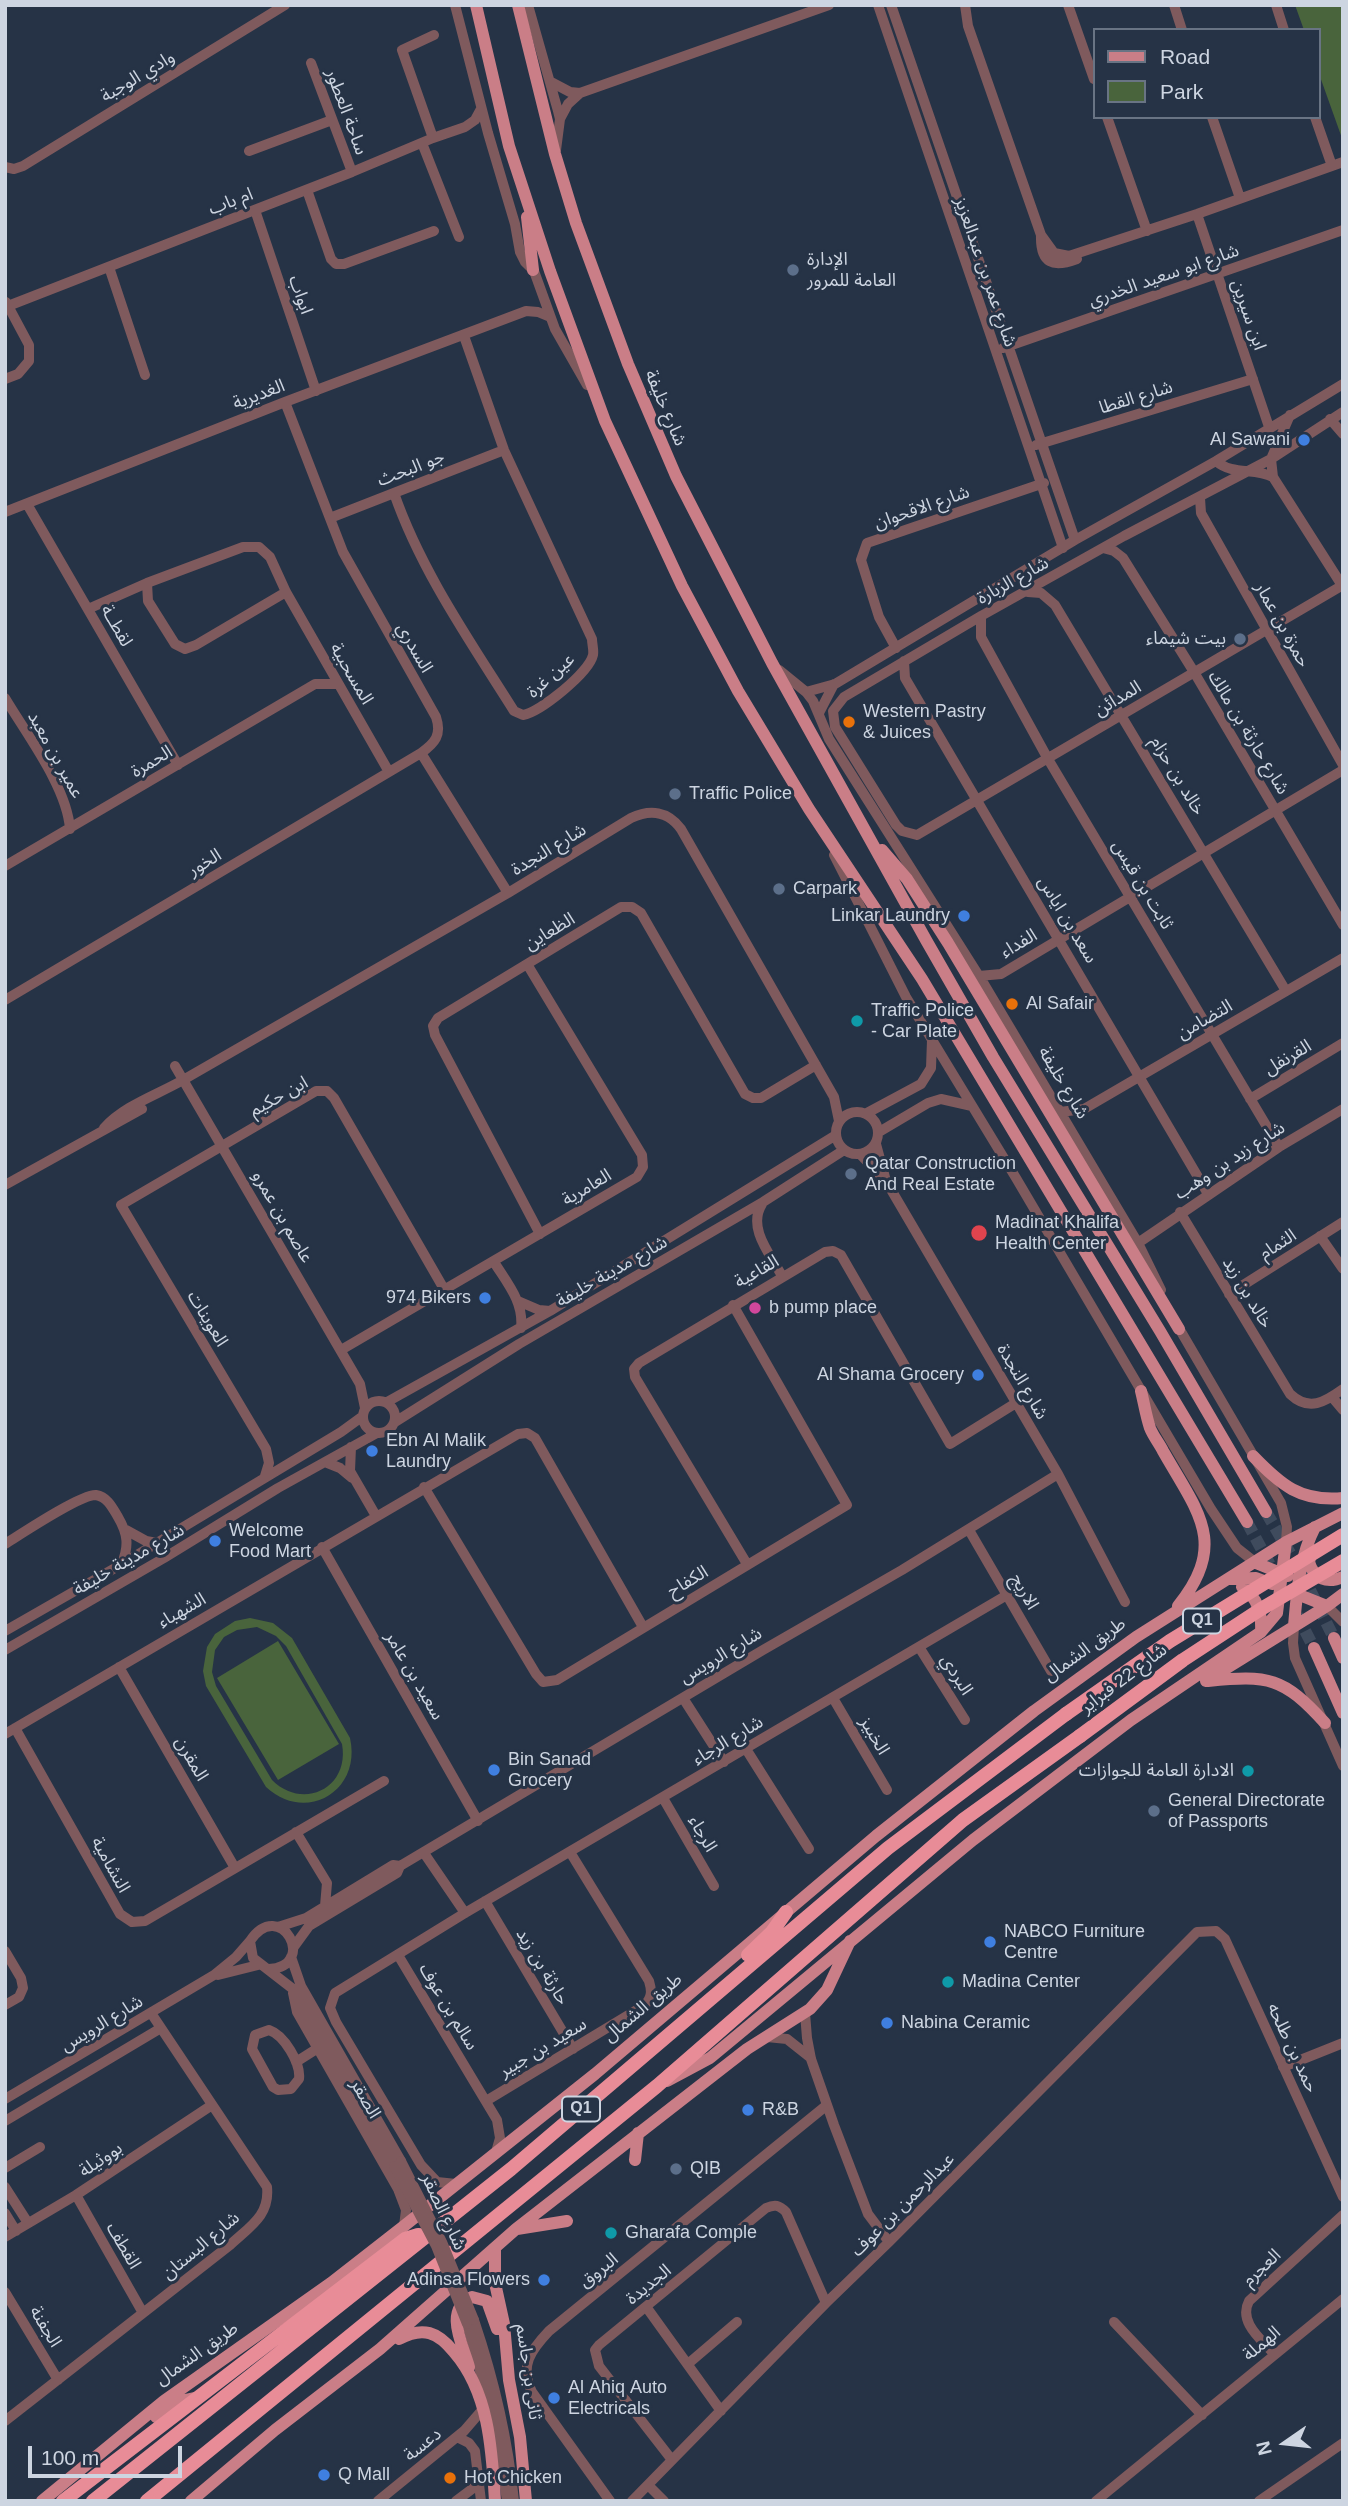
<!DOCTYPE html>
<html>
<head>
<meta charset="utf-8">
<style>
	body { margin:0 }
	#map { position:relative; width:1348px; height:2506px; overflow:hidden; background:#263346; font-family:Arial,sans-serif }
	canvas { display:block }
	.frame { position:absolute; inset:0; border:7px solid #cdd5e1; pointer-events:none }
	.legend { position:absolute; left:1093px; top:28px; width:228px; height:91px; box-sizing:border-box; background:#263346; border:2px solid #697484; margin:0; padding:9px 12px; list-style:none; font-size:21px; color:#cdd5e1 }
	.legend li { display:flex; align-items:center; gap:14px; height:35px }
	.legend b { width:35px; border:2px solid #697484 }
	.north { position:absolute; left:1250px; top:2408px; width:70px; height:70px; -webkit-text-stroke:5px #263346; paint-order:stroke; rotate:256deg; font-size:19px; font-weight:700; line-height:28px; text-align:center; color:#cdd5e1 }
	.north::after { content:''; display:block; margin:auto; width:24px; height:32px; background:#cdd5e1; clip-path:polygon(50% 0,100% 100%,50% 72%,0 100%) }
	.scale { position:absolute; left:28px; top:2446px; width:154px; height:32px; box-sizing:border-box; border:4px solid #cdd5e1; border-top:0; padding-left:9px; font-size:21px; line-height:24px; white-space:nowrap; color:#cdd5e1; -webkit-text-stroke:5px #263346; paint-order:stroke }
</style>
</head>
<body>
<div id="map">
<canvas width="1348" height="2506"></canvas>
<div class="frame"></div>
<ul class="legend">
<li><b style="height:9px;background:#ca7e87"></b>Road</li>
<li><b style="height:19px;background:#49643c"></b>Park</li>
</ul>
<div class="north">N</div>
<div class="scale">100 m</div>
</div>
<script>
const g = document.querySelector('canvas').getContext('2d');
g.lineJoin = 'round';
function fill(path, color) {
  g.fillStyle = color;
  g.fill(path, 'evenodd');
}
function strokePath(path, color, width, dash) {
  g.strokeStyle = color;
  g.lineWidth = width;
  g.lineCap = dash ? 'butt' : 'round';
  g.setLineDash(dash || []);
  g.stroke(path);
}
function label(font, color, halo, rows, align = 'center') {
  g.font = font + ' Arial,"Noto Sans Arabic",sans-serif';
  g.lineWidth = 6;
  g.setLineDash([]);
  g.textBaseline = 'middle';
  g.strokeStyle = halo;
  g.fillStyle = color;
  for (const [text, x, y, turn = 0] of rows) {
    g.save();
    g.translate(x, y);
    g.rotate((+turn || 0) * Math.PI / 180);
    g.textAlign = isNaN(turn) ? turn : align;
    if (halo) g.strokeText(text, 0, 0);
    g.fillText(text, 0, 0);
    g.restore();
  }
}
const green = new Path2D(`
	M1295,5H1343V141L1318,71V30H1304Z
	M250,1618L273,1623L292,1638L350,1738C362,1791 306,1824 266,1787L206,1686L203,1671L207,1647L215,1634L235,1621ZM257,1627L276,1636L286,1646L342,1744C350,1788 303,1811 272,1780L216,1686L212,1672L215,1650L224,1637L237,1630Z
	M278,1641L339,1744L278,1780L217,1678Z`);
const majorTunnel = new Path2D(`
	M1266,1512L1301,1572L1334,1638
	M1247,1522L1270,1565
	M1297,1615L1314,1648`);
const minor = new Path2D(`
	M455,5L488,133L515,224L520,252L525,262L534,271L555,329L587,385
	M528,5L558,111L560,119L556,150
	M878,5L1063,548
	M891,5L1075,540
	M965,5L968,26L1041,235C1040,264 1053,268 1077,259
	M1068,5L1094,79
	M1174,5L1182,30
	M1276,5L1284,30
	M311,63L352,172
	M551,82L570,92L580,93
	M1107,117L1147,231
	M1212,117L1240,198
	M1315,117L1332,166
	M560,119L568,104L580,93L829,5
	M433,138L402,50L434,35
	M422,143L459,237
	M249,151L332,120
	M5,167L14,169L23,166L285,5
	M307,190L331,259L336,264H344L434,231
	M255,210L316,391
	M1197,214L1269,427
	M1041,235L1054,253L1069,256L1197,214L1343,162
	M109,267L145,375
	M8,306L352,172L433,138L465,127L475,120L481,109
	M1003,348L1343,230
	M5,379L18,374L29,361V345L6,302
	M1343,412L1271,459L1124,536L981,616L844,697L833,711L835,727L896,825L902,831L917,835L1343,585
	M1290,415L1271,459L1273,477L1343,587
	M1330,419L1343,434
	M1036,445L1253,379
	M1216,461C1233,476 1254,467 1273,477
	M394,493C421,571 470,641 514,711L523,715C540,712 589,673 593,655C594,650 592,644 592,639L504,450L464,336
	M1200,498L1201,513L1343,765
	M27,504L178,765
	M5,512L285,402L526,311L538,312L550,317
	M330,518L504,450
	M1103,548L1114,551L1123,558L1194,672L1343,925
	M147,583L148,601L175,644L185,649L196,645L286,592
	M1028,592L1041,593L1055,605L1286,991
	M88,609L147,583L243,547H259L270,557L286,592L389,772
	M981,616V637L1048,759L1279,1147
	M896,648L879,617L861,560L867,543L1044,483
	M904,661L905,678L1208,1194
	M779,670L806,692L813,701L829,739L984,984L1138,1243L1161,1290
	M806,692L835,684L1075,540L1216,461L1343,384
	M5,698C27,735 67,787 70,829
	M819,713L834,684
	M421,753L508,893
	M834,855L906,997L1016,1178L1211,1509L1237,1548L1256,1563
	M5,866L315,684H338
	M979,976L1001,974L1343,770
	M5,1000L421,753C435,743 442,735 436,717L343,552L285,402
	M175,1066L360,1384L365,1408
	M1250,1099L1343,1043
	M836 1133a21 21 0 1 1 42 0a21 21 0 1 1-42 0Z
	M1060,1112L1084,1109L1343,958
	M867,1113L921,1084L931,1068L932,1040
	M104,1128C125,1105 157,1095 183,1080L508,893L631,818C650,809 668,811 681,829L834,1097L839,1121
	M879,1132L928,1103L941,1099L972,1106
	M876,1144L886,1181L1058,1474L1125,1602
	M860,1154L884,1179
	M5,1185L142,1109
	M762,1204C747,1228 770,1254 782,1276
	M1180,1212L1290,1394C1309,1412 1325,1402 1343,1389
	M540,1234L435,1035L433,1026L438,1018L621,907H632L641,913L745,1094L753,1098H761L816,1065
	M1320,1236L1343,1269
	M1138,1243L1279,1147L1343,1109
	M494,1262C507,1283 524,1302 521,1328
	M1229,1294L1343,1222
	M518,1301L539,1310L550,1311
	M1176,1323L1281,1503L1287,1527L1286,1542
	M341,1350L637,1177L643,1167L642,1155L527,964
	M1332,1397L1343,1410
	M363 1417a16 16 0 1 1 32 0a16 16 0 1 1-32 0Z
	M387,1402L550,1311L836,1135
	M395,1422L519,1344L763,1202L844,1150
	M351,1447L350,1471L376,1516
	M325,1462L340,1468L352,1478
	M265,1476L269,1463L266,1449L121,1205L316,1091H327L334,1098L444,1289
	M424,1487L536,1674L543,1682L557,1680L847,1505L733,1305
	M126,1530L146,1541L157,1543
	M969,1530L1051,1671
	M5,1544C21,1534 81,1494 96,1495C108,1497 113,1509 118,1517C128,1534 129,1546 122,1563
	M322,1547L478,1821
	M747,1564L635,1377L634,1369L639,1363L825,1252L833,1251L841,1255L950,1444L1016,1403
	M1327,1606L1343,1622
	M1294,1626L1293,1643L1295,1658L1343,1766
	M5,1631L122,1564L341,1432L363,1416
	M919,1647L965,1720
	M5,1650L164,1558L278,1488L377,1433
	M119,1667L235,1868
	M683,1698L724,1762
	M833,1698L887,1790
	M15,1728L120,1914L132,1922L145,1921L384,1781
	M5,1734L518,1434L527,1433L535,1438L643,1627
	M746,1749L809,1849
	M663,1798L714,1886
	M296,1832L327,1883L325,1906
	M424,1853L465,1913
	M485,1901L573,2049
	M278,1927L306,1918L393,1865L400,1866
	M293,1948L309,1926L397,1873L400,1866L763,1650L902,1570L1058,1474
	M5,1951L21,1978L23,1988L19,1997L5,2005
	M398,1955L497,2120L500,2138L496,2152
	M291,1957L301,1986L401,2161
	M269,1969C319,1966 280,1896 250,1941L253,1958L293,1989L394,2166
	M218,1975L258,1965
	M293,1993L297,2012L398,2189L406,2210L404,2226
	M805,2013L807,2038L811,2059L834,2125L868,2214L889,2242
	M269,2030C284,2035 301,2063 299,2079L291,2089L278,2090L273,2087L252,2049L255,2035Z
	M767,2037L787,2039L811,2058
	M296,2062L318,2048
	M1283,2067L1343,2043
	M5,2099L214,1975L236,1957L250,1941
	M486,2101L645,2005C652,1997 652,1991 649,1981L570,1852
	M5,2121L161,2028
	M5,2168L40,2147
	M456,2184L437,2182L421,2165L336,2022L330,2008L335,1993L465,1913L1007,1595
	M5,2187L28,2223
	M76,2195L143,2313
	M5,2213L16,2231
	M5,2237L76,2195L212,2105
	M5,2292L58,2380
	M647,2308L721,2411
	M474,2320C494,2379 508,2439 514,2501
	M1114,2322L1202,2415
	M467,2324L497,2432L507,2501
	M1274,2354C1261,2339 1238,2322 1249,2301L1343,2215
	M689,2363L737,2322
	M5,2421L230,2245C249,2227 270,2216 267,2187L151,2013
	M457,2437L469,2443L475,2451L481,2501
	M672,2460L599,2366L595,2350L599,2345L766,2208C775,2204 779,2205 786,2212L826,2303
	M648,2485L664,2501
	M378,2501L464,2431L483,2409
	M456,2501L480,2483
	M610,2501L532,2392C519,2366 531,2350 549,2331L827,2105
	M632,2501L826,2303L889,2242L1197,1932L1216,1931L1225,1939L1343,2197
	M1096,2501L1343,2299
	M1259,2501L1343,2443`);
const major = new Path2D(`
	M476,5L509,146L550,271L605,421L682,586L738,691L809,809L922,979L1247,1522
	M518,5L555,154L576,223L628,364L676,476L772,663L926,940L993,1057L1160,1331L1266,1512
	M527,217L533,270
	M882,850L907,879L948,943L1179,1329
	M1141,1391C1144,1403 1146,1416 1150,1428C1153,1436 1159,1443 1163,1451C1197,1511 1229,1543 1178,1606
	M1253,1456C1281,1485 1300,1502 1343,1498
	M1312,1550L1309,1562C1314,1579 1327,1584 1343,1577
	M1256,1563L1288,1576
	M1231,1579L1256,1578L1272,1584
	M1242,1587C1258,1598 1262,1613 1261,1632
	M1292,1592L1327,1606
	M1294,1626C1297,1592 1299,1558 1315,1527
	M1334,1638L1343,1658
	M1314,1648L1343,1713
	M1206,1681L1327,1606L1343,1594
	M1208,1681C1269,1675 1283,1677 1325,1723
	M667,2081L710,2058L973,1840L1131,1720L1261,1632L1277,1613L1286,1542
	M635,2160L638,2133
	M517,2229L567,2221
	M495,2248V2283L504,2324L509,2380L520,2437L526,2501
	M399,2339C423,2326 438,2332 454,2352C489,2392 492,2450 495,2501
	M469,2367C463,2345 443,2310 472,2297L487,2301L497,2329
	M156,2417L180,2401L199,2397
	M42,2501L164,2401L331,2283L404,2226L595,2074L876,1836L1034,1711L1136,1637L1286,1542L1343,1513
	M191,2501L275,2430L380,2349L516,2229L747,2049L810,2009L827,1990L850,1941`);
const highway = new Path2D(`
	M748,1955L772,1932L786,1912
	M63,2501L405,2239L418,2235L427,2236
	M93,2501L511,2169L888,1848L1066,1714
	M147,2501L657,2086L963,1820L1080,1736`);
const minorBridge = new Path2D(`
	M401,2161L442,2242L474,2320
	M394,2166L436,2246L467,2324`);
const highwayBridge = new Path2D(`
	M1066,1714L1170,1641L1343,1535
	M1080,1736L1183,1660L1261,1609L1343,1561`);
const markers = [
	[793,270,7,"#5c6f8a"],
	[1304,440,7,"#3f7fe0"],
	[1240,639,7,"#5c6f8a"],
	[849,722,7,"#e8710a"],
	[675,794,7,"#5c6f8a"],
	[779,889,7,"#5c6f8a"],
	[964,916,7,"#3f7fe0"],
	[1012,1004,7,"#e8710a"],
	[857,1021,7,"#0f9aa8"],
	[851,1174,7,"#5c6f8a"],
	[979,1233,9,"#e0444e"],
	[485,1298,7,"#3f7fe0"],
	[755,1308,7,"#d1479c"],
	[978,1375,7,"#3f7fe0"],
	[372,1451,7,"#3f7fe0"],
	[215,1541,7,"#3f7fe0"],
	[494,1770,7,"#3f7fe0"],
	[1248,1771,7,"#0f9aa8"],
	[1154,1811,7,"#5c6f8a"],
	[990,1942,7,"#3f7fe0"],
	[948,1982,7,"#0f9aa8"],
	[887,2023,7,"#3f7fe0"],
	[748,2110,7,"#3f7fe0"],
	[676,2169,7,"#5c6f8a"],
	[611,2233,7,"#0f9aa8"],
	[544,2280,7,"#3f7fe0"],
	[554,2398,7,"#3f7fe0"],
	[324,2475,7,"#3f7fe0"],
	[450,2478,7,"#e8710a"]
];
const shields = [
	[1202,1621,38],
	[581,2109,38]
];
const shieldNames = [
	["Q1",1202,1621],
	["Q1",581,2109]
];
const streetNames = [
	["وادي الوجبة",138,77,-31],
	["ساحة العطور",346,112,70],
	["ام باب",231,202,-21],
	["شارع عمر بن عبدالعزيز",985,272,71],
	["شارع ابو سعيد الخدري",1164,276,-19],
	["ابواب",300,295,71],
	["ابن سيرين",1248,315,71],
	["الغديرية",259,395,-21],
	["شارع القطا",1136,398,-17],
	["شارع خليفة",665,408,67],
	["جو البحث",411,469,-21],
	["شارع الاقحوان",922,508,-19],
	["شارع الزبارة",1013,581,-29],
	["حمزة بن عمار",1282,625,61],
	["لقطــة",116,626,60],
	["السدري",414,648,60],
	["المسحبية",351,674,60],
	["عين غرة",551,676,-42],
	["المدائن",1118,699,-31],
	["شارع حارثة بن مالك",1248,733,59],
	["عمير بن معبد",55,755,61],
	["الحمرة",152,762,-31],
	["خالد بن حزام",1177,776,59],
	["شارع النجدة",549,850,-31],
	["الخور",205,863,-31],
	["ثابت بن قيس",1142,885,59],
	["سعد بن اياس",1067,920,59],
	["الظعاين",550,932,-31],
	["الفداء",1019,944,-31],
	["التضامن",1205,1020,-30],
	["القرنفل",1288,1058,-31],
	["شارع خليفة",1063,1083,59],
	["ابن حكيم",279,1097,-29],
	["شارع زيد بن وهب",1230,1161,-33],
	["العامرية",587,1188,-31],
	["عاصم بن عمرو",282,1217,60],
	["الثمام",1278,1245,-33],
	["شارع مدينة خليفة",612,1272,-30],
	["القاعية",757,1272,-30],
	["خالد بن زيد",1247,1293,59],
	["العوينات",207,1319,59],
	["شارع النجدة",1022,1382,60],
	["شارع مدينة خليفة",129,1560,-30],
	["الكفاح",688,1582,-31],
	["الاريج",1024,1592,60],
	["الشهباء",182,1611,-30],
	["طريق الشمال",1085,1650,-36],
	["شارع الرويس",721,1656,-31],
	["البردي",956,1675,58],
	["سعيد بن عامر",414,1676,60],
	["شارع 22 فبراير",1124,1679,-37],
	["الخبيز",874,1736,60],
	["شارع الرجاء",728,1741,-31],
	["المقرن",191,1759,60],
	["الرجاء",702,1834,60],
	["النشامية",110,1865,61],
	["حارثة بن زيد",542,1967,59],
	["سالم بن عوف",448,2007,59],
	["طريق الشمال",643,2008,-40],
	["شارع الرويس",102,2024,-31],
	["سعيد بن جبير",543,2048,-31],
	["حمد بن طلحه",1292,2048,65],
	["الصقر",365,2099,60],
	["بووثيلة",101,2160,-34],
	["عبدالرحمن بن عوف",903,2205,-45],
	["شارع الصقر",443,2212,65],
	["القطف",123,2246,60],
	["شارع البستان",201,2246,-40],
	["العجرم",1262,2268,-43],
	["البروق",599,2271,-39],
	["الجديدة",649,2285,-39],
	["الجفنة",45,2327,59],
	["الهملة",1262,2344,-40],
	["طريق الشمال",197,2354,-35],
	["ثانى بن جاسم",528,2372,82],
	["دعسة",423,2445,-39]
];
const poiNames = [
	["الإدارة",807,260],
	["العامة للمرور",807,281],
	["Al Sawani",1290,440,"right"],
	["بيت شيماء",1226,639,"right"],
	["Western Pastry",863,712],
	["& Juices",863,733],
	["Traffic Police",689,794],
	["Carpark",793,889],
	["Linkar Laundry",950,916,"right"],
	["Al Safair",1026,1004],
	["Traffic Police",871,1011],
	["- Car Plate",871,1032],
	["Qatar Construction",865,1164],
	["And Real Estate",865,1185],
	["Madinat Khalifa",995,1223],
	["Health Center",995,1244],
	["974 Bikers",471,1298,"right"],
	["b pump place",769,1308],
	["Al Shama Grocery",964,1375,"right"],
	["Ebn Al Malik",386,1441],
	["Laundry",386,1462],
	["Welcome",229,1531],
	["Food Mart",229,1552],
	["Bin Sanad",508,1760],
	["Grocery",508,1781],
	["الادارة العامة للجوازات",1234,1771,"right"],
	["General Directorate",1168,1801],
	["of Passports",1168,1822],
	["NABCO Furniture",1004,1932],
	["Centre",1004,1953],
	["Madina Center",962,1982],
	["Nabina Ceramic",901,2023],
	["R&B",762,2110],
	["QIB",690,2169],
	["Gharafa Comple",625,2233],
	["Adinsa Flowers",530,2280,"right"],
	["Al Ahiq Auto",568,2388],
	["Electricals",568,2409],
	["Q Mall",338,2475],
	["Hot Chicken",464,2478]
];
fill(green, '#49643c');
strokePath(majorTunnel, '#3f4b5d', 12, [12, 6]);
strokePath(minor, '#7f5a5d', 10);
strokePath(major, '#ca7e87', 12);
strokePath(highway, '#e88c97', 14);
strokePath(minorBridge, '#7f5a5d', 10);
strokePath(highwayBridge, '#e88c97', 14);
for (const [x, y, r, color] of markers) {
  const dot = new Path2D();
  dot.arc(x, y, r, 0, 2 * Math.PI);
  g.fillStyle = color;
  g.fill(dot);
  strokePath(dot, '#263346', 2.5);
}
for (const [x, y, w] of shields) {
  const box = new Path2D();
  box.roundRect(x - w / 2, y - 12.5, w, 25, 5);
  g.fillStyle = '#263346';
  g.fill(box);
  strokePath(box, '#cdd5e1', 2);
}
label('bold 16px', '#cdd5e1', null, shieldNames);
label('18px', '#cdd5e1', '#263346', streetNames);
label('18px', '#cdd5e1', '#263346', poiNames, 'left');
</script>
</body>
</html>
